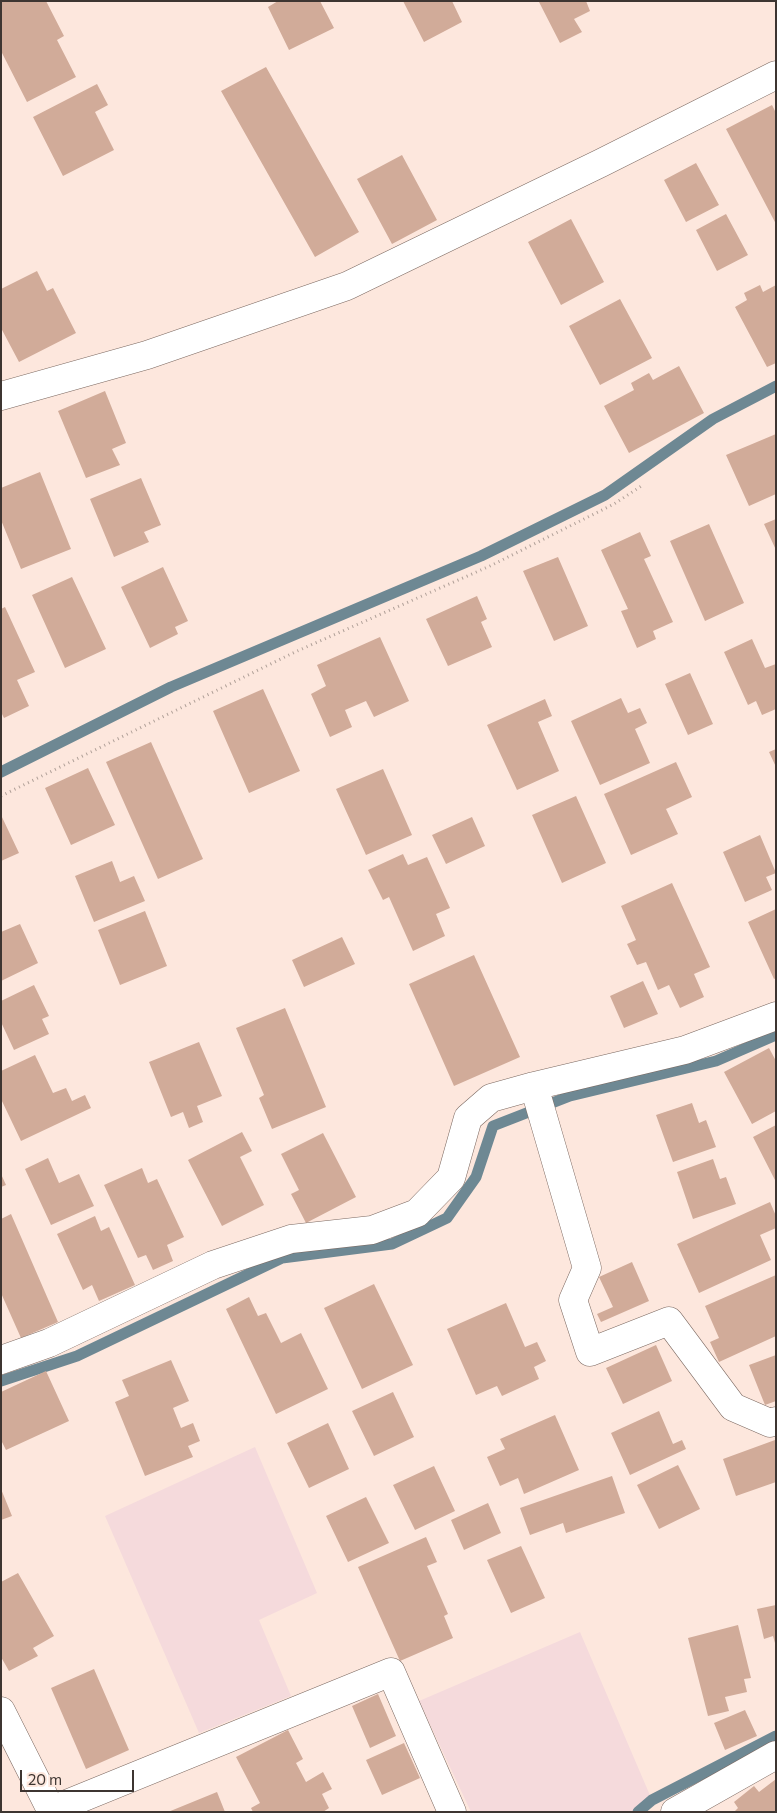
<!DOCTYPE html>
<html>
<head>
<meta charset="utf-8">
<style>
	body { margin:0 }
	#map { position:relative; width:777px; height:1813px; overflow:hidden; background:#fde7dd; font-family:Commissioner,sans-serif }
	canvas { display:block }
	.frame { position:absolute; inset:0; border:2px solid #3d3531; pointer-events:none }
	.scale { position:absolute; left:20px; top:1770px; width:114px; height:22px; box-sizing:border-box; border:2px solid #3d3531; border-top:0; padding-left:6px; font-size:15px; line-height:18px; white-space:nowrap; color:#3d3531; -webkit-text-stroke:4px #fde7dd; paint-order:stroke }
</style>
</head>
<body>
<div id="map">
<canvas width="777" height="1813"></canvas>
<div class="frame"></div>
<div class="scale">20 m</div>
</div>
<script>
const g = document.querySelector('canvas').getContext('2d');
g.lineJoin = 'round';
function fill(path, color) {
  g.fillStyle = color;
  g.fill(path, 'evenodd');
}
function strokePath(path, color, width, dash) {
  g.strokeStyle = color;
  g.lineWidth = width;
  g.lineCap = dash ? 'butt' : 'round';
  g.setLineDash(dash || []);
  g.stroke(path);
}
const industrial = new Path2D(`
	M255,1447L317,1593L259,1620L291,1696L199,1733L105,1516Z
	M580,1632L652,1800L638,1812H471L419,1701Z`);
const stream = new Path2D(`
	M1,772L171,687L481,556L605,495L713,419L776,386
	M1,1381L77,1356L282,1258L392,1244L447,1218L476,1177L493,1126L570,1096L716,1061L776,1035
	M638,1812L652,1800L776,1736`);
const building = new Path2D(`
	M1,1H46L64,36L57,40L76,77L27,102L1,51Z
	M278,1H320L334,28L289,50L268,7Z
	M403,1H452L462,22L424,42Z
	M586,1L590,11L574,19L582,32L560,43L539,2Z
	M266,67L359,232L315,257L221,91Z
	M97,84L108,105L95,112L114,150L63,176L33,117Z
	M772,105L776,113V224L726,129Z
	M402,155L437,220L392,244L357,179Z
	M696,163L719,205L686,222L664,180Z
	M726,214L748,255L717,271L696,230Z
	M571,219L604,282L561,305L528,242Z
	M37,271L47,291L53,288L76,333L19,362L1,328V289Z
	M760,285L763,292L776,285V363L767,367L735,307L747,300L744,293Z
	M620,299L652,358L600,385L569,326Z
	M679,366L704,413L629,453L604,406L634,390L631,383L649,373L653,380Z
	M105,391L126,443L112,449L120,465L86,478L58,411Z
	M776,434V494L749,506L726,455Z
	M40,472L71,549L21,569L1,520V488Z
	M141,478L161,525L144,532L149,542L114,557L90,499Z
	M776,519V550L764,524Z
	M709,524L744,603L705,621L670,541Z
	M640,532L651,556L644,559L673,622L653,631L656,639L637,648L621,611L628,609L601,550Z
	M558,557L588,626L554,641L523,571Z
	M163,567L188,621L175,627L178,634L150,648L121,587Z
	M72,577L106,649L65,668L32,595Z
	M477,596L487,619L481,622L492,647L448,666L426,619Z
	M5,607L35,672L17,680L29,706L4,718L1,712V609Z
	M380,637L409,701L374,717L366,701L345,710L352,727L330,737L311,694L326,686L317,665Z
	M752,639L765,668L776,664V709L762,715L756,701L748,705L724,652Z
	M690,673L713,724L688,735L665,684Z
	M263,689L300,771L249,793L213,711Z
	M621,698L628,713L640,708L647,723L635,729L650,763L600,785L571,721Z
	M545,699L552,716L538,722L559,771L517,790L487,725Z
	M151,742L203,859L158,879L106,762Z
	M776,749V767L769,752Z
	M676,762L692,797L666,809L678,834L631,855L604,794Z
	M88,768L115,825L71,845L45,788Z
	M383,769L412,835L366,855L336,789Z
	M576,796L606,863L562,883L532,815Z
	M1,815L19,853L1,861Z
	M472,817L485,846L446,864L432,835Z
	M760,835L776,873L766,877L772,890L745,902L723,852Z
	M403,854L408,865L427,857L450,908L436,914L445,936L413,951L389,897L383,900L368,870Z
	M112,861L120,882L134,876L145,901L94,922L75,876Z
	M672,883L710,967L694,974L704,997L680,1008L669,985L658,990L646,962L637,965L627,944L636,940L621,906Z
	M776,909V978L774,979L748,922Z
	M145,911L167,966L120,985L98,930Z
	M20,924L38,963L1,981V932Z
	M342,937L355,964L304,987L292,960Z
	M474,955L520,1057L454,1086L409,984Z
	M643,981L658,1014L624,1028L610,996Z
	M34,985L49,1016L42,1019L49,1034L14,1050L1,1022V1001Z
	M285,1008L326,1107L272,1129L259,1098L264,1095L236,1028Z
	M199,1042L222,1096L197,1106L203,1122L189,1128L183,1112L171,1117L149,1062Z
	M769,1048L776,1061V1111L752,1124L724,1072Z
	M35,1055L53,1093L66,1088L72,1101L85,1095L91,1108L21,1141L1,1099V1071Z
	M692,1103L699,1123L706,1120L716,1147L673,1162L656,1115Z
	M776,1125V1182L753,1137Z
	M242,1132L252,1151L240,1157L264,1205L222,1226L188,1160Z
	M323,1133L356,1197L306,1223L291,1194L299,1190L281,1154Z
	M48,1158L59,1183L79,1174L94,1206L51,1225L25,1169Z
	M713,1159L720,1179L726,1177L736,1204L693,1219L677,1172Z
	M142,1168L148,1183L157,1179L184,1237L167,1245L173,1261L153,1270L146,1255L138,1258L104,1185Z
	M1,1174L6,1185L1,1187Z
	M770,1202L776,1216V1228L760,1235L771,1260L699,1293L677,1244Z
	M11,1214L58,1322L21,1338L1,1293V1219Z
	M95,1216L101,1231L109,1227L135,1285L99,1301L92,1285L83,1290L57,1234Z
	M632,1262L649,1301L601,1322L597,1314L613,1307L599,1277Z
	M776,1275V1336L719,1362L710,1342L719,1338L705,1306Z
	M374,1284L413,1365L362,1389L324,1308Z
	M249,1297L258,1316L266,1313L281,1343L301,1333L328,1389L276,1414L226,1309Z
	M506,1303L525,1347L537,1342L546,1361L534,1367L539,1379L502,1396L497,1386L476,1395L447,1329Z
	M656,1345L672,1381L623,1404L606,1368Z
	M776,1355V1401L765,1405L749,1365Z
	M171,1360L189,1401L173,1408L181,1428L193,1423L200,1441L188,1446L193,1457L145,1476L115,1402L129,1396L122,1380Z
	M46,1371L69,1421L6,1450L1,1440V1392Z
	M393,1392L414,1437L374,1456L352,1411Z
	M659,1411L673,1444L682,1440L686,1449L630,1475L611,1433Z
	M555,1415L579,1470L524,1494L518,1478L500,1486L487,1457L505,1449L500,1439Z
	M328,1423L349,1469L309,1488L287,1443Z
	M775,1440L776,1482L736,1496L723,1459Z
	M678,1465L700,1509L659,1529L637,1485Z
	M434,1466L455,1511L415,1530L393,1485Z
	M612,1476L625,1513L566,1533L563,1523L530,1535L520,1508Z
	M1,1489L12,1516L1,1520Z
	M366,1497L389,1543L348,1562L326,1516Z
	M488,1503L501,1533L464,1550L451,1520Z
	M426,1537L437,1562L427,1566L448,1614L444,1616L453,1638L400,1661L358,1567Z
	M521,1546L545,1598L511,1613L487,1560Z
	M18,1573L54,1636L33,1648L38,1656L9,1671L1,1657V1582Z
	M776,1605V1643H775L773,1636L764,1639L757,1609Z
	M738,1625L751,1678L744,1679L747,1692L725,1697L729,1711L708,1716L688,1638Z
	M94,1669L129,1750L86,1769L51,1688Z
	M378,1694L396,1736L370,1748L352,1706Z
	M745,1710L757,1736L725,1750L714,1723Z
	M288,1730L303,1759L296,1763L306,1782L323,1772L332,1789L322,1794L329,1808L323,1812H253L251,1808L260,1803L236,1757Z
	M404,1743L420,1778L382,1795L366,1760Z
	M776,1779V1812H734L738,1808L734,1802L754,1786L759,1792Z
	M217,1792L225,1812H168Z`);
const path = new Path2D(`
	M1,796L295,652L490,566L614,504L643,485`);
const street = new Path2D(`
	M1,396L147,355L347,286L601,163L776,75
	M534,1086L587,1268L573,1300L590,1352L669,1321L733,1407L770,1423L776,1421
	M1,1360L49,1343L213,1265L291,1239L372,1230L417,1213L451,1178L468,1118L491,1098L534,1086L685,1050L776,1016
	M1,1711L52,1812
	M52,1810L391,1672L452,1812
	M675,1812L776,1755`);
fill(industrial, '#f5dadc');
strokePath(stream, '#6e8893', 11);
fill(building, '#d1ab99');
strokePath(street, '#7b6860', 29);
strokePath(path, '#b0a098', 3, [1, 4]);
strokePath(street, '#fff', 28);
</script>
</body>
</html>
